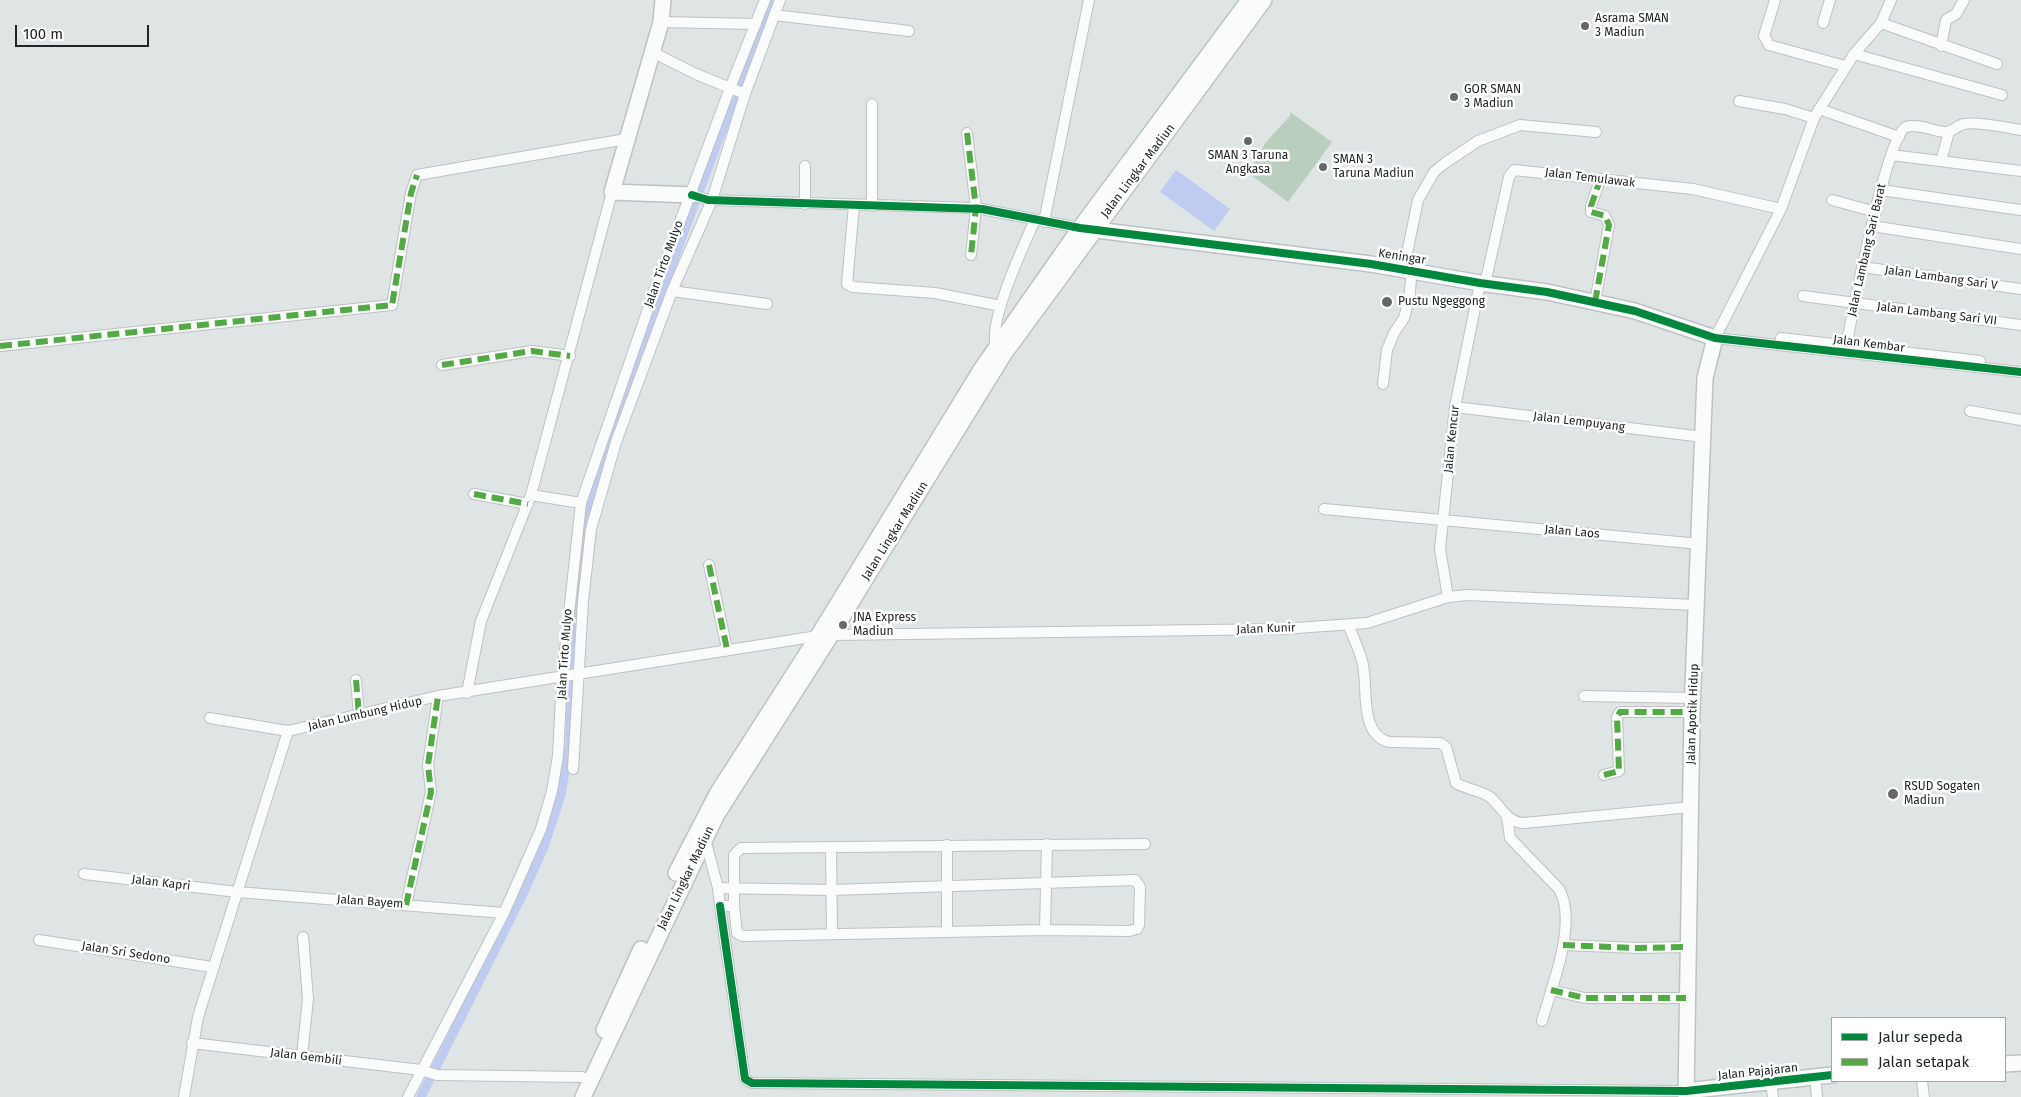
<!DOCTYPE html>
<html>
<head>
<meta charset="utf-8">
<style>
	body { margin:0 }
	#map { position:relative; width:2021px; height:1097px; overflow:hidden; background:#dfe4e4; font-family:"Fira Sans",sans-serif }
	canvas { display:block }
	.legend { position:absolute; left:1831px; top:1017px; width:175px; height:65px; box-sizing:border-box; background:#fff; border:1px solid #a6a8a8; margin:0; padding:6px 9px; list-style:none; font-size:15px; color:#212525 }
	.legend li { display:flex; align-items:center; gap:10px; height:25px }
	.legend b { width:25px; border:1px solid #a6a8a8 }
	.scale { position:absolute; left:15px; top:25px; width:134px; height:22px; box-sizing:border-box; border:2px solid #212525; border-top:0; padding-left:6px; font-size:15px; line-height:18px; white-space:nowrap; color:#212525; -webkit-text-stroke:4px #fff; paint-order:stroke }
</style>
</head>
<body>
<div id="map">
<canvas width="2021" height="1097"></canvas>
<ul class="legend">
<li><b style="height:6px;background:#00873e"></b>Jalur sepeda</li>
<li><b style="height:6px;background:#52aa44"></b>Jalan setapak</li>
</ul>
<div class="scale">100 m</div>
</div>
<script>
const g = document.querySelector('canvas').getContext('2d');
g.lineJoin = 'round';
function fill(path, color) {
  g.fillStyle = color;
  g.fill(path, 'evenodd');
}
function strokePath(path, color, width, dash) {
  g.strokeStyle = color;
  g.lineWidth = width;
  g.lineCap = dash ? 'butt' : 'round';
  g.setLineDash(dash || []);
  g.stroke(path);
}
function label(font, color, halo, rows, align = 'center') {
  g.font = font + ' "Fira Sans",sans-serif';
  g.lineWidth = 5;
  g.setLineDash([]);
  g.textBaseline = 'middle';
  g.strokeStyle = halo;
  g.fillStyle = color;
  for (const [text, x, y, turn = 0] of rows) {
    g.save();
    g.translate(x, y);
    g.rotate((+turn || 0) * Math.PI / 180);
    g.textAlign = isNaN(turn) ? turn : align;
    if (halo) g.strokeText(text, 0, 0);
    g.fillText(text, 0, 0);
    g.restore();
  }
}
const green = new Path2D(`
	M1290,112L1332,142L1288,202L1248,173L1266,142L1290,116Z`);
const water = new Path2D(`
	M1176,170L1230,209L1214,231L1160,192Z`);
const canal = new Path2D(`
	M665,283L771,0
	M421,1097L523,894L544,847L561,795L570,741L571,663L586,519L596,482L666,279`);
const street = new Path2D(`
	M1775,0L1764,36L1769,45L1845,66
	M1891,0L1881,23L1854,54L1814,118L1781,209L1715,338L2021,372
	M774,15L909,31
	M661,22L756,24
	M1823,23L1830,0
	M1881,23L1997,64
	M1941,46L1946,20L1956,14L1964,0
	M652,52L696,74L745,94
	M1854,54L2002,95
	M1739,101L1785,109L1814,118
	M1819,109L1899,137
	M967,133L976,208L971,255
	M1891,155L2021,171
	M1941,161L1949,132
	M805,166V204
	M1881,190L2021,210
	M692,195L708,200L976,208L1080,228
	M1832,200L1876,212
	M854,205L847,284L853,287L935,293L1001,306
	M872,206V104
	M1044,222L1089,0
	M1872,226L2021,249
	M1862,267L2021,289
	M1404,268L1418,200L1434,172L1445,163L1478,141L1520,125L1596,132
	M1485,284L1509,177L1514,170L1693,189L1781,209
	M672,291L767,304
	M1803,296L2021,325
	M1595,302L1609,225L1605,216L1591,212V206L1600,180
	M1781,338L1980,361
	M0,346L392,305L411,193L417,175L626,139
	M997,350C985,328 1024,244 1035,220
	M1845,353C1850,325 1887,133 1906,127C1917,123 1933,131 1944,132C1952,133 1957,125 1964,124C1975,121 2009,128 2021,130
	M442,365L532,351L570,356
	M1383,384L1387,350L1394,333L1404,318L1409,300L1412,270
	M1455,407L1703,437
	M1970,411L2021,420
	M474,494L528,504
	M531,495L581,503
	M1324,509L1700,544
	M709,565L727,649
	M1448,597L1440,549L1455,407L1480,283
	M1348,625C1354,638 1360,651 1363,665C1368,689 1359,734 1389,742L1440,743L1446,747L1456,783C1466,789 1482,791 1490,797C1502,807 1506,822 1524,823L1691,807
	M831,635L1282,629L1367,623L1448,597L1467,595L1696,605
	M356,680L359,715
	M467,693L481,621L531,495L612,192
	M1584,696L1693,698
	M210,718L288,731
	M573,769L583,601L591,529L616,442L672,291L712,200L745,94L780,0
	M1604,775L1619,771L1617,717L1620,712H1692
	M1507,816L1510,838L1559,889C1578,922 1552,986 1542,1021
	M705,839L718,888
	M831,847L832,933
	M84,874L237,892L504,913
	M1135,880L1140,887L1139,925L1137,929L1129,931L1045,930L743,936L737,933L734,906H720L718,888L831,890Z
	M406,905L431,792L428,765L438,696
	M720,906L745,1079L752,1083L1686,1091
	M734,906V855L741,848L1145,844
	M1045,930L1047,844
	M947,931V845
	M39,940L212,967
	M1563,945L1638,948L1688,947
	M1551,990L1585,998H1686
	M192,1043L421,1070L437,1075L582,1077
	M302,1056L308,999L303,937
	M1815,1077L1817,1097
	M1922,1081L1924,1097
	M1771,1083L1773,1097
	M184,1097L198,1017L288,731L438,696L818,636
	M408,1097L504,913L541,829L552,791L558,756L562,678L581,503L656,286L730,88L765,0`);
const secondary = new Path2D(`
	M663,0L661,22L612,192L692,195
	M1080,228L1371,264L1480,283L1547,292L1635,311L1715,338L1705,378L1692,712L1686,1097
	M676,873L718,792L818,636L982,368L1080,228L1249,0
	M604,1030L641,949
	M2005,1064L2021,1063
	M1686,1091L1832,1075
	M583,1097L716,816L831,635L1004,354L1264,0`);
const quiet = new Path2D(`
	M967,133L976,208L971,255
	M1595,302L1609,225L1605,216L1591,212V206L1600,180
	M0,346L392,305L411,193L417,175
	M442,365L532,351L570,356
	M474,494L528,504
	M709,565L727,649
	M356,680L359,715
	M1604,775L1619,771L1617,717L1620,712H1692
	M406,905L431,792L428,765L438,696
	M1563,945L1638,948L1688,947
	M1551,990L1585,998H1686`);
const cycleway = new Path2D(`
	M692,195L708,200L982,209L1080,228L1371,264L1480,283L1547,292L1635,311L1715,338L2021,372
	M720,906L745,1079L752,1083L1686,1091L1832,1075`);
const markers = [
	[1585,26,5,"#646868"],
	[1454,97,5,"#646868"],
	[1248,141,5,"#646868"],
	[1323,167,5,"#646868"],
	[1387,302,6,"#646868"],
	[843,625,5,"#646868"],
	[1893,794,6,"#646868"]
];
const poiNames = [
	["Asrama SMAN",1595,19],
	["3 Madiun",1595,33],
	["GOR SMAN",1464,90],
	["3 Madiun",1464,104],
	["SMAN 3 Taruna",1248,156,"center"],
	["Angkasa",1248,170,"center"],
	["SMAN 3",1333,160],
	["Taruna Madiun",1333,174],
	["Pustu Ngeggong",1398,302],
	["JNA Express",853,618],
	["Madiun",853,632],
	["RSUD Sogaten",1904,787],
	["Madiun",1904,801]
];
const streetNames = [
	["Jalan Lingkar Madiun",1138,171,-53],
	["Jalan Temulawak",1590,178,7],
	["Jalan Lambang Sari Barat",1867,250,-77],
	["Keningar",1402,257,9],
	["Jalan Tirto Mulyo",664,264,-70],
	["Jalan Lambang Sari V",1941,278,8],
	["Jalan Lambang Sari VII",1937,314,7],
	["Jalan Kembar",1869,344,7],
	["Jalan Lempuyang",1579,422,7],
	["Jalan Kencur",1452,439,-84],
	["Jalan Lingkar Madiun",895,531,-58],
	["Jalan Laos",1572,532,5],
	["Jalan Kunir",1266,629,-2],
	["Jalan Tirto Mulyo",565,654,-86],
	["Jalan Lumbung Hidup",365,714,-13],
	["Jalan Apotik Hidup",1693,714,-88],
	["Jalan Lingkar Madiun",686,878,-64],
	["Jalan Kapri",161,883,7],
	["Jalan Bayem",370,902,4],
	["Jalan Sri Sedono",126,953,9],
	["Jalan Gembili",306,1057,7],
	["Jalan Pajajaran",1758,1072,-6]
];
fill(green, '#bacebe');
fill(water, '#bfcbf0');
strokePath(canal, '#bfcbf0', 9);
strokePath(street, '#bec2c2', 12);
strokePath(secondary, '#bec2c2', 18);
strokePath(street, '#fafbfb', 10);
strokePath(secondary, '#fafbfb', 15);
strokePath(quiet, '#52aa44', 6, [12, 6]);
strokePath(cycleway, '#00873e', 8);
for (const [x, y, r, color] of markers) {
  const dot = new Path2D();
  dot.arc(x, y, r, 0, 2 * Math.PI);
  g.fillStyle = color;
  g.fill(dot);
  strokePath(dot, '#fff', 2);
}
label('12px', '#212525', '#fff', poiNames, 'left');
label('12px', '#212525', '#fff', streetNames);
</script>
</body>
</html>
